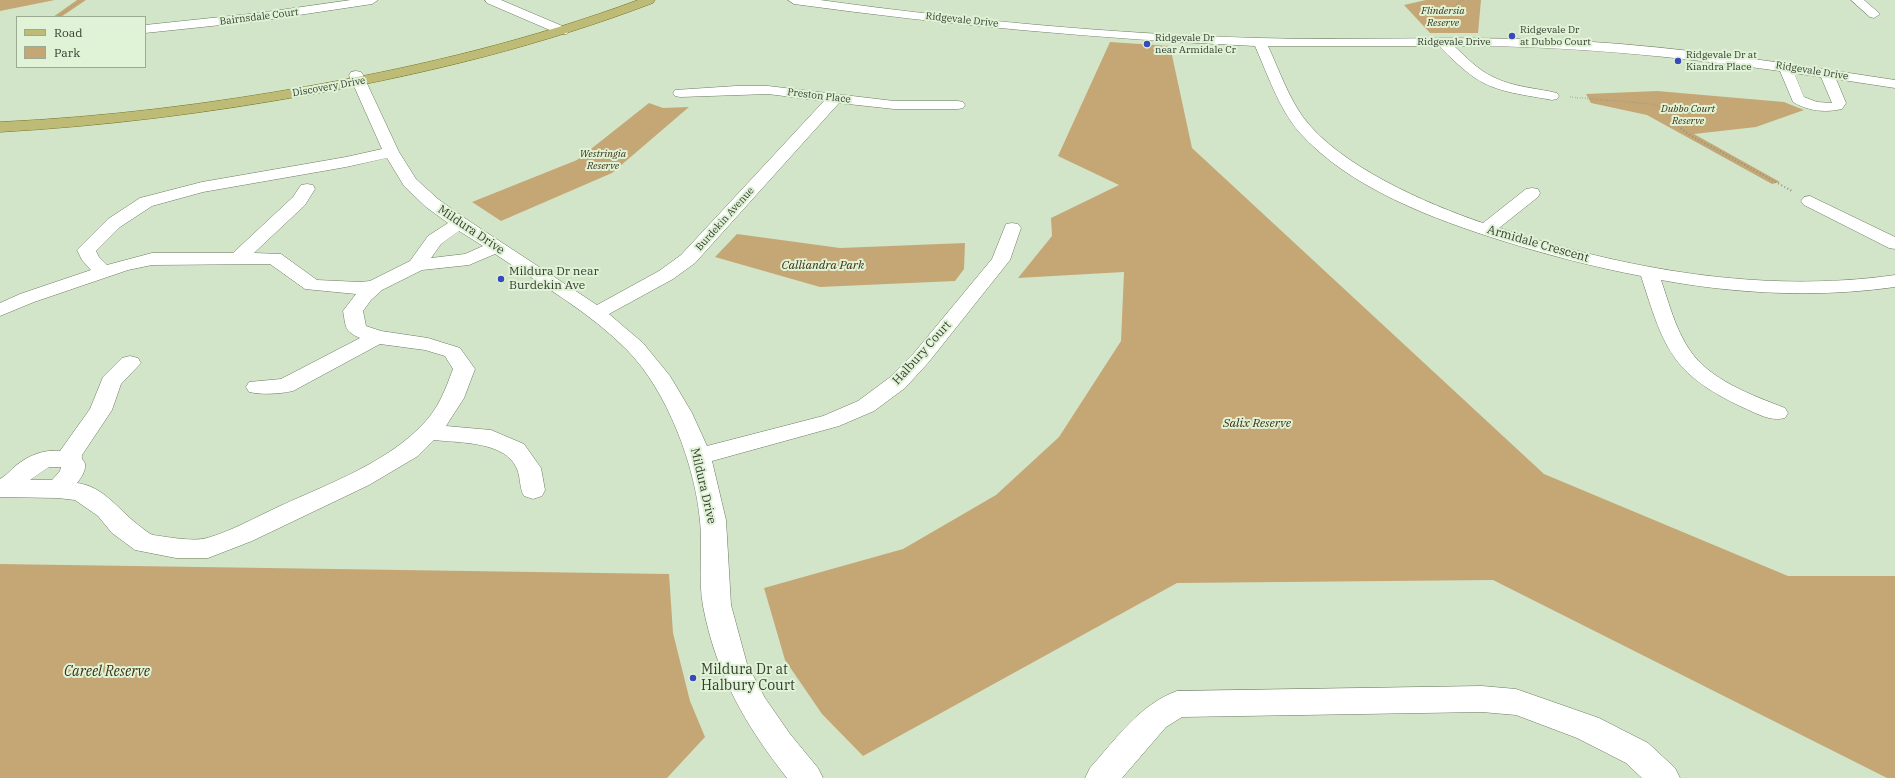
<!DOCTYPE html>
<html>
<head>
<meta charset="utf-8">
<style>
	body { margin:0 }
	#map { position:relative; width:1895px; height:778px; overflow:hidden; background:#d3e5c9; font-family:"IBM Plex Serif",serif }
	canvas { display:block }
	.legend { position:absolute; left:16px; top:16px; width:130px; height:52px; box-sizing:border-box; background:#e0f3d6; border:1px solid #9caa94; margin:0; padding:5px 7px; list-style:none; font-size:12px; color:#353d31 }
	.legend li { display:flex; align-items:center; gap:8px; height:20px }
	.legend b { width:20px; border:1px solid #9caa94 }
</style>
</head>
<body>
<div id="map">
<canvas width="1895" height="778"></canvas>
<ul class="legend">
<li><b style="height:5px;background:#bebb76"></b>Road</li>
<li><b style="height:11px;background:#c5a776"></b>Park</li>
</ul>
</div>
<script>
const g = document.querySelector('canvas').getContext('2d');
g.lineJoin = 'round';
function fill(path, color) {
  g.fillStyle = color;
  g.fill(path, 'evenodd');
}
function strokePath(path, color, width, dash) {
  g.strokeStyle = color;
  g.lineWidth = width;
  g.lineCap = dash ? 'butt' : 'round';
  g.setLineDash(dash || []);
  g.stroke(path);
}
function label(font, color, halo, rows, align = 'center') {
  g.font = font + ' "IBM Plex Serif",serif';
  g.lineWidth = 4;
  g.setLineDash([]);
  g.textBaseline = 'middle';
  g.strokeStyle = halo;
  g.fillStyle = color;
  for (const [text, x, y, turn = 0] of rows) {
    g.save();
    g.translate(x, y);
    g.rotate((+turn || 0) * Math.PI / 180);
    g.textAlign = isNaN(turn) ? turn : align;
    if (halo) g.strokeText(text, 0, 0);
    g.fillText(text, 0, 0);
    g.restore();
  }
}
const green = new Path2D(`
	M0,0H55L0,11Z
	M77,0H86L61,17H53Z
	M1426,0H1481L1478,33H1430L1404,5Z
	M1110,42L1170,46L1192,148L1544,474L1788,576H1895V778H1887L1493,580L1177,583L863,756L822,714L785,660L764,588L903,549L996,495L1059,437L1121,341L1124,272L1018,278L1052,236L1051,218L1119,185L1058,156Z
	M1657,91L1784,102L1804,110L1756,127L1694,134L1780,182L1772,184L1647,115L1591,103L1586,94Z
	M649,103L663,108L689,107L612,173L501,221L472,202L577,160Z
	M737,234L840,248L965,243L964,269L955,281L820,287L715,257Z
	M0,564L669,574L673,633L690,701L705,737L667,778H0Z`);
const pathFar1 = new Path2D(`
	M57,17L82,0
	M1446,26L1451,8L1463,0
	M1570,97L1652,104L1667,109L1678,117L1676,124L1682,129`);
const path = new Path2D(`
	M1681,128L1688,134L1792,191`);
const minor = new Path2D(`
	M351,0H378L372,4L259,21L145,33V25L259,13Z
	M485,0H501L567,28L569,31L567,34H559L487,3Z
	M788,0H820C965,20 1111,34 1258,38C1365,41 1471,35 1578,41C1684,47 1790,64 1895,80V88L1836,79L1846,103L1842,109C1825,113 1808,111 1793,102L1780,71C1671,56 1563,45 1454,46C1466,57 1478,70 1493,77C1513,87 1536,88 1557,93L1559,96L1557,99L1552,100C1527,95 1497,93 1475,78C1462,69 1450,57 1439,46H1268C1279,70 1288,96 1303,117C1339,166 1427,204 1483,223L1526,189L1532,188L1538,189L1540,193L1538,197L1499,228C1625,269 1762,294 1895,275V287C1818,298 1737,294 1661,280C1669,303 1675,328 1689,349C1709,380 1752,395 1785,408L1788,413L1785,418C1770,422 1756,413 1742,407C1670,373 1664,347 1641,276C1594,267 1548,255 1503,241C1433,219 1349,188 1299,132C1278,107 1268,75 1255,46C1101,39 947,25 794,4ZM1794,73L1821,77L1832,103L1817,102L1804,97Z
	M1851,0H1864L1880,14L1874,18L1870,17Z
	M356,71L361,72L363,75L399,152L416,179L438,199L466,219L597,305L659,271L681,255L824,101L768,94L680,97L675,96L673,93L675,90L736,86H768L894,101H958L963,102L965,105L963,108L958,109H894L839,103L695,263L673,279L609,314L643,343L670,376L692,413L707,446L823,416L858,401L889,378L914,353L992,259L1006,224L1012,223L1018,224L1021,228L1010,260L928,363L905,388L874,411L839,426L712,461L726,520L731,605L747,664L765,698L790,734L818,768L823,778H787C745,725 716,674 703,606C698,579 703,549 700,521C695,465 667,391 628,351C590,312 540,284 495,254L469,265L422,270L382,290L371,300L363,311L366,326L381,331L428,338L460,348L475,369L464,398L446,426L491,430L524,444L541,468L545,490L542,496L533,499L524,496C519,487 521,479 517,469C506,441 459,443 434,440L418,456L369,485L252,541L208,558H176L135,550L112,533L98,516L75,500L58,498L0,497V479C4,477 8,473 12,469C25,457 42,449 60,451L90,409L103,377L122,358L130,356L138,358L141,363L121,384L112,410L82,455C81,460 84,460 85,464C86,471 81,478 77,483C104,486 120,512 141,527C145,530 149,534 153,535C168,537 193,542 207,538C232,531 256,517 280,506C328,484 389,462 425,422C439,407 446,388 453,369L445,356L425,350L380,344L293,391C279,394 263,395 249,392L246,387L249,382L281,379L360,338C344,331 346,327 343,311L356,294L305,289L270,264L152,265L128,270L34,302L0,316V303L20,294L91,270L82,260L77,250L108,219L140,198L202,182L346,157L382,149L349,75L351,72ZM387,158L404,186L426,207L448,223L428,236L410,261L370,281L360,282L317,280L281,254L254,253L305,205L315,189L313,185L307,184L301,185L293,197L233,253H152L107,265L99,257L96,251L120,227L152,206L203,192L346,167ZM459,231L483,246L465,254L431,258L441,244ZM49,467H61L60,471L52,480H30Z
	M1810,196L1895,237V249L1889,248L1804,205L1801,201L1804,197Z
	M1482,686L1516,689L1599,718L1648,743L1675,768L1680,778H1642L1626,763L1577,738L1516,715L1482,712L1182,717L1166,727L1122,778H1085L1090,768C1116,739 1140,704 1177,691Z`);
const major = new Path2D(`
	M638,0H655L653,3C543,45 429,73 313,94C209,113 105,126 0,132V122C106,117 211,104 315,85C426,65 533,39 638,0Z`);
const markers = [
	[1512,36,4,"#364abc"],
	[1147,44,4,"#364abc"],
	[1678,61,4,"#364abc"],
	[501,279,4,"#364abc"],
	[693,678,4,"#364abc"]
];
const farParknames = [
	["Flindersia",1443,11],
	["Reserve",1443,23],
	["Dubbo Court",1688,109],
	["Reserve",1688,121],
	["Westringia",603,154],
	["Reserve",603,166]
];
const farStreetnames = [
	["Bairnsdale Court",259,17,-7],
	["Ridgevale Drive",962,20,6],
	["Ridgevale Drive",1454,42],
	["Ridgevale Drive",1812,71,9],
	["Discovery Drive",329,87,-10],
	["Preston Place",819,96,7],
	["Burdekin Avenue",725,219,-48]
];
const farPoinames = [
	["Ridgevale Dr",1520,30],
	["at Dubbo Court",1520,42],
	["Ridgevale Dr",1155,38],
	["near Armidale Cr",1155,50],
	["Ridgevale Dr at",1686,55],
	["Kiandra Place",1686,67]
];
const streetNames = [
	["Mildura Drive",471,230,34],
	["Armidale Crescent",1538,244,16],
	["Halbury Court",922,353,-48],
	["Mildura Drive",703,486,77]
];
const parkNames = [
	["Calliandra Park",823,266],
	["Salix Reserve",1257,424]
];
const poiNames = [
	["Mildura Dr near",509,272],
	["Burdekin Ave",509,286]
];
const nearPoinames = [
	["Mildura Dr at",701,670],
	["Halbury Court",701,686]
];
const nearParknames = [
	["Careel Reserve",107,672]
];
fill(green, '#c5a776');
strokePath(minor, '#6b7b61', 1);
strokePath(major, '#717222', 1);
strokePath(pathFar1, '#879580', 1.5, [0.5, 2]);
strokePath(path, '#879580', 2, [1, 2.5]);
fill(minor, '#fff');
fill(major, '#bebb76');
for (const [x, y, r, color] of markers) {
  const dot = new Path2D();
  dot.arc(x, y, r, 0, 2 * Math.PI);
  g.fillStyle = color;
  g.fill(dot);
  strokePath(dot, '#e0f3d6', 1.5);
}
label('italic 10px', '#3d2e13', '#e0f3d6', farParknames);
label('10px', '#353d31', '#e0f3d6', farStreetnames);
label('10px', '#353d31', '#e0f3d6', farPoinames, 'left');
label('12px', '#353d31', '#e0f3d6', streetNames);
label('italic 12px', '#3d2e13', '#e0f3d6', parkNames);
label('12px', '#353d31', '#e0f3d6', poiNames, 'left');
label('14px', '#353d31', '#e0f3d6', nearPoinames, 'left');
label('italic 14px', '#3d2e13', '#e0f3d6', nearParknames);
</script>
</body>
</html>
